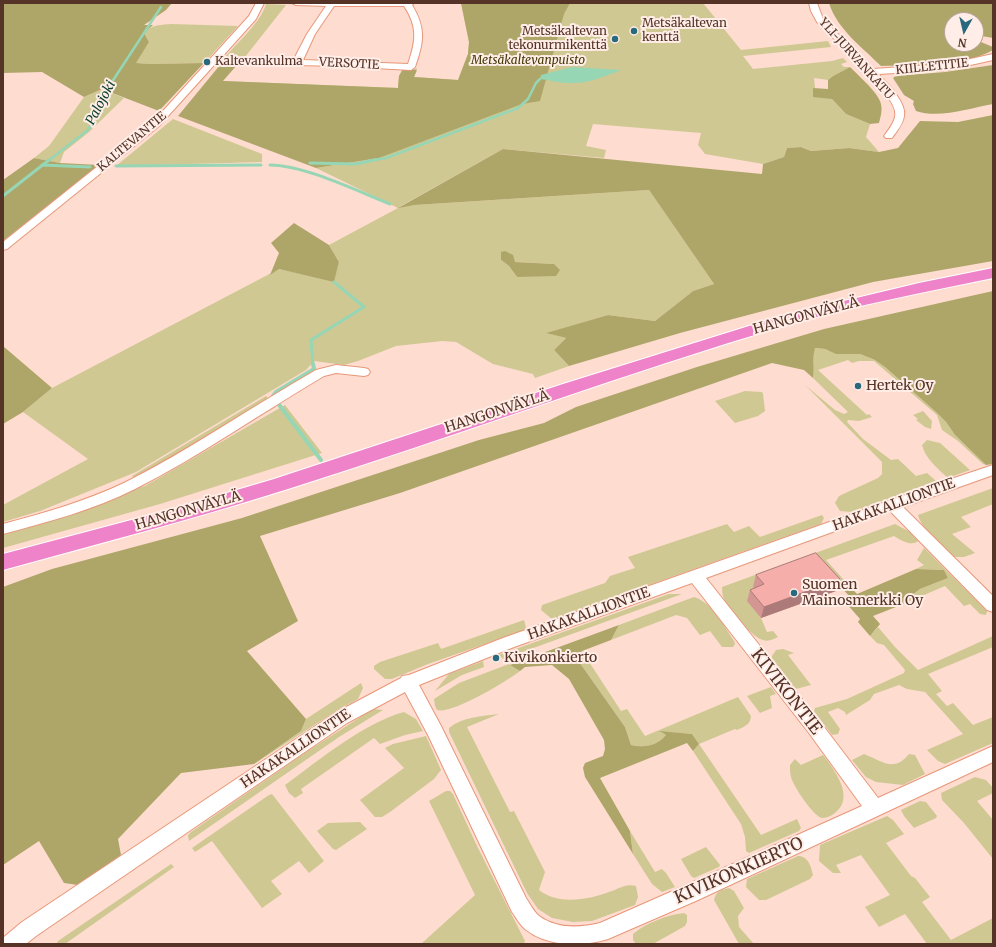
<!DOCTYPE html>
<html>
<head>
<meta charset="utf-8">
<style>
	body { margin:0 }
	#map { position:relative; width:996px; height:947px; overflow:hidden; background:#fedccf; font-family:Merriweather,serif }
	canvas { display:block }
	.frame { position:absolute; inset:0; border:4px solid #553326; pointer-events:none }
	.north { position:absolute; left:944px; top:12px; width:40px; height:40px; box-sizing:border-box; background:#ffede7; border:1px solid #bba39a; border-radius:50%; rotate:188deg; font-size:11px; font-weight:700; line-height:16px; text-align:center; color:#553326 }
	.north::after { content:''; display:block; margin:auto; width:14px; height:18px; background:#29697d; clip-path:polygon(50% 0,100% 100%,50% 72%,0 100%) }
</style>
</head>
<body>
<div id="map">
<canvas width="996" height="947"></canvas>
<div class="frame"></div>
<div class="north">N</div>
</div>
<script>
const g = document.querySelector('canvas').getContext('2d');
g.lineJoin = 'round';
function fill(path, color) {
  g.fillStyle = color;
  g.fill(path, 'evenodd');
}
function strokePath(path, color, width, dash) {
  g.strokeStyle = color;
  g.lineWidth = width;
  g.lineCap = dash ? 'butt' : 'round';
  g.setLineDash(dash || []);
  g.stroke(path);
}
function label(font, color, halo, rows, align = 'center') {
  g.font = font + ' Merriweather,serif';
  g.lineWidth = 4;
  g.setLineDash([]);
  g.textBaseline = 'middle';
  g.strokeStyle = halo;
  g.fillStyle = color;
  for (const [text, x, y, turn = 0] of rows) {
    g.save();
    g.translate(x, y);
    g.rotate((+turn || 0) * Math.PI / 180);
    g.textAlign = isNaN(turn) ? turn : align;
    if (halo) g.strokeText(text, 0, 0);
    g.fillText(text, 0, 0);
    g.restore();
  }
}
const green = new Path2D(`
	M461,3H703L741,50L828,41L831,47L743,56L753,69L832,61L843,58L847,62L841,64L844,67H850L833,76L828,80L814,78L815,88H813L832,99L846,114L870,124L866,137L879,152L849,148L811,151L801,147L787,148L784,157L763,164L705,154L698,145L701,133L593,124L586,146L606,150L604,158L503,149L399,207L415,205L649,190L714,284L693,291L655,321L608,315L547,333L566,338L554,350L569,366L535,378L533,374L493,364L456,342L442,341L396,346L358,361L344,365L314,361L306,370L136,472L40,511L3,522V505L88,459L23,412L52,388L279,269L334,281L339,262L329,245L398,208L316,168L379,158L389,153L222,81L398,88L399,76L402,70L385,68L412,70L417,68L414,77L458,80L468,54L469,42ZM501,252L515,262L554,264L517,277L509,266L501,260Z
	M266,4L286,5L245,57H225C237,43 261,22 266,4Z
	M172,24L238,26L204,63L149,64L135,63L149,42L144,33C152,24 161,25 172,24Z
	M102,89L124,98L89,132L64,152L60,163L34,158L49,146L84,97Z
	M173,119L262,154V162L116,166Z
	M814,348L825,349L837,354H860L875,360L885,367L936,412L946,422L955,435L986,465L983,464L958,441L942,430L937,415L874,361H859L852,363L848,360L818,370L867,415L869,414L872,417L859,421L848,420L847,422L863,439L891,460L898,459L916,476L927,473L936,481L852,512L840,511L835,503L839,496L878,478L882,474V462L805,385L835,410L844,414L848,412L813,378C815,368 813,358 814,348Z
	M745,391L762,392L763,394L765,411L758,416L735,423L715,401Z
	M266,396L276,407L143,485L132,476Z
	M285,405L322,453L160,504L3,548V524L145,486Z
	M923,411L932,421L931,429L925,427L916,420L918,419L913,415Z
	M927,440L940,443L970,470L948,478C938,469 925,458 922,445Z
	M993,488V504L961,517L971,527L952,534L975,553L964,557H954C942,545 923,532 918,515Z
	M822,515L824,518L821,524L567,614L552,619L541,610L542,605L605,583L610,576L635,568L628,557L727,524L734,532L749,526L760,537Z
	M895,524L910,532L918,541L917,542C909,546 901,540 894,536L826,560L843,579L836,582L754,586L761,596V618L767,632L773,631L778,637C774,639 768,642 763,640C752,637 731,612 725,602C723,597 722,593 722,587Z
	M924,548L987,611L986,615L980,614L970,604L964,606L945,586L896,607L920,589L948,578L944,570L916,569L924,565L917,560Z
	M669,594H682L503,659L499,655Z
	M694,597C713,603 724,626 734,641L735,644L733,647H722L710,631L700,635L687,618L676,615L611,640L619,625Z
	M524,620L526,628L522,631L428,664L392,679H385L374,669V666L380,662L438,643L441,649Z
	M878,627L895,647L918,670L993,636V647L928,674L942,691L936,694L947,706L953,703L973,725L993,717V743L945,764L938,761L927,750L963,734L925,692L907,689L899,685L874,694L870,700L846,715L845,712L838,708L828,712L840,729L838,734L832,735L814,711L815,708L847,699L904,673L905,670L884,645L877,643L870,636Z
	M783,649L794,653L788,655L811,685L796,689L772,659V656L776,650Z
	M582,651L621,711L627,709L645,736L738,697L751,716C751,724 744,727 737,730L735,729L699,744L761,835L797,819L801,828L799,831L749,853L746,851L745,837L741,824L693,751L699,744L692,734L660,732L666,735C655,746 646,748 631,745L625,727L575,656Z
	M483,661L484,667L462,675L435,691L449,674Z
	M509,664L520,671C508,681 450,715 437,710L435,706L434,699L459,683Z
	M361,683L363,688L358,699L336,711L254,764L301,731L306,719Z
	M771,687L776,694L770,696L772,708L760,713L747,696Z
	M373,709L383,710L339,737L189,841L188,835L191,832L306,752Z
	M404,712L416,719L423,731L405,735L380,744L374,738L301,789L303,793L295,798L289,793L285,785C319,760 364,723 404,712Z
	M499,714L467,727L510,812L514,811L545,872L539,890C558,905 588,900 609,892C619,889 625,883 636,886L638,897L635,905L592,921L573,922L552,918L538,909L527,893L449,732V728C462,717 482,716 499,714Z
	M426,736L441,770L434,779L390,812L382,817H375L360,800L404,768L385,748L393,744Z
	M864,754C882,761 894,773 909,754L915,755L925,774L903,785L876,782L866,777L852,760Z
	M823,755C834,769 855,797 836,812C833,815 827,818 822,818C814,817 793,786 791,777C790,774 790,769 790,765L795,759L801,765Z
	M975,777L986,780L993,788V793L977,801L993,820V859L964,823L942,800L941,793Z
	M446,791H450L453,794L477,846L525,941L524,944H421L475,895L429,801Z
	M272,794L324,861L309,873L299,861L271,881L282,894L262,908L212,841L195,852L192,848L269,795Z
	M920,801L926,802L937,816L936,818L914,828L904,816L901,810Z
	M887,816L893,820L904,834L886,843L911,876L915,878L930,897L922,902L951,940L993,918V944H927L905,914L879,927L865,907L890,895L861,855L836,865L841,873H833L819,861L820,845Z
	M360,822L367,829L336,850L333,849L317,831L328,823Z
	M630,831L655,872L662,869L666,873L675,887L662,892L652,884L633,854Z
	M706,847L720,865L719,867L694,878L691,876L681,859Z
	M798,856C808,856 811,866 813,875L810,879L766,900H759L746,887L747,879Z
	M171,864L174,867L65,944H56L58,941Z
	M729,888L734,891L744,908L738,916L739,927L754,944H739L714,900C716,891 721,890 729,888Z
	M684,913L687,915V922L685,926L653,944H636L633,940V934C646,923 667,915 684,913Z`);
const forest = new Path2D(`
	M3,3H172L166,10L144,25H153L144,33L149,42L136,63L149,64L204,63L159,111L102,89L84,97L42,72L3,73Z
	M461,3H570L564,14L540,101L522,104L379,158L316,168L178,116L220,65H237L223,81L398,88L399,76L403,69L417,70L414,77L458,80L468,54L469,42Z
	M829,3H993V38L976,35V20H952V44H976V40L993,47V50C963,67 916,65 881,66C862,47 837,29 829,3Z
	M993,65V104C970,108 939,119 916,111L913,104L914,101L904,95L893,78L896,76L945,72Z
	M850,67C858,75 876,91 880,101C883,108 881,116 879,123L870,124L846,114L832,99L813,97V88L828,89V80L833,76Z
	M993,115V261L873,282L680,333L569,366L554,350L566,338L546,333L608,315L655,321L693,291L714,284L649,190L415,205L398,208L503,149L762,174L763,164L784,157L787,148L801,147L811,151L849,148L879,152L898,148L920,121L958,122Z
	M34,158L60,163L99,165L3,241V180Z
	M294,223L329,245L339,262L334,282L279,269L270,275L279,253L271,243Z
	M505,251L513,255L515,262L554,264L560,270L556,276L517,277L509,266L501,260V252Z
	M993,291V464L986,465L955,435L946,422L936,412L885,367L875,360L860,354H836L825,349L815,348C812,358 815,368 813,378L804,370L772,363L400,493L260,536L298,621L247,651L306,719L301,731L254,764L181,773L118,839L121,855L78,885L64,883L39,841L3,865V587L52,569L242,518L479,440L544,423L576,407L697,367L824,329Z
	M3,346L52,388L23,412L3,424Z
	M916,569L944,570L948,578L920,589L896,607L873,616L880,624L870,636L858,622L860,619L846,603L853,600L836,582L843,579L857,594Z
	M619,625L611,640L582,651L575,656L625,727L631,745C645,748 656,746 666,735L659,731L692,734L699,744L693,751L687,743L600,778L630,831L633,854L585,777L583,768L585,763L603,756L605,749L604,740L569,679L552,665L525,667L520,671L510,665Z`);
const water = new Path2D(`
	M572,67L621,70C603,77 587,84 568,83C559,83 550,80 540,79L541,75Z`);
const streamFar2 = new Path2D(`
	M48,161L88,130L106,91L161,7
	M369,161L386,158L518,108L528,99L536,83L540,79`);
const streamFar1 = new Path2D(`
	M310,163L356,164L374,160
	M42,165L90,167
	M270,165C304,165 357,191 390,204
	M116,166L261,165
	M3,196L49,160
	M313,365L311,340L364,307L334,282`);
const stream = new Path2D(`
	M273,396L276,392L314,369L313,364
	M277,402L321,460`);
const minor = new Path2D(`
	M256,3H264L256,19L221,58L294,59L307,34L326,6L296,5L292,3H414L412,5C426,28 424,42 415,67L411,70L338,66L216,63L159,126L7,249L3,250V242L153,122L249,16ZM334,6H404C418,27 416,41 408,64L303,60L315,34Z
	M809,3H817L823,19L873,69L948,64L993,54V60L948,70L878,74C887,83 907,103 904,116C903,124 897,131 892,138H886L884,136C889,129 897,120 895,111C892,91 833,39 817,22L811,11Z
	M336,365L364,368L368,369L370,372L368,375L364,376L336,373L324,376C261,413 200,456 135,489C93,510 48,522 3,534V524C44,513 86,501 124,483C190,450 251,407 316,370Z
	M993,465V475L903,507L993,596V612L987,610L890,511L706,578L821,723L878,798L993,746V762L698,900L608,939C582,947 547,947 525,929C520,925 516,917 512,912L428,735L405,692L347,723L36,936L26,944H3L4,937L22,922L335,713L401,678L402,676L409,675L503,638L942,482ZM692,583L809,733L862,806L684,886L600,923C579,928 557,929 539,916C534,912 530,904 526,898L441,726L419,685L514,647Z`);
const highway = new Path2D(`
	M993,268V278C925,292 857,305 791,324C621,374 456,436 288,489C193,519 98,544 3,570V554L169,510L274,479L563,384L781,316L919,283Z`);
const wall = new Path2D(`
	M756,575L840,579L836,591L761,618L747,601L750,590L754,588L753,587Z`);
const shadedWall = new Path2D(`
	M840,579L836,591L761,618L764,607Z`);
const building = new Path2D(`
	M816,553L840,579L764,607L750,590L764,584L756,575Z`);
const markers = [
	[634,31,4,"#29697d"],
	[615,39,4,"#29697d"],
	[207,62,4,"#29697d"],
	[858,386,4,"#29697d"],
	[794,593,4,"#29697d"],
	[496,658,4,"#29697d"]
];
const farPoinames = [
	["Metsäkaltevan",642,24],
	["kenttä",642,38],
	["Metsäkaltevan",607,32,"right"],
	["tekonurmikenttä",607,46,"right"],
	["Kaltevankulma",215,62]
];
const farStreetnames = [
	["YLI-JURVANKATU",856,59,48],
	["VERSOTIE",349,64,3],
	["KIILLETITIE",932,67,-6],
	["KALTEVANTIE",132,142,-40]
];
const farParknames = [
	["Metsäkaltevanpuisto",528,61]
];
const farWaternames = [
	["Palojoki",101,103,-62]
];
const streetNames = [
	["HANGONVÄYLÄ",806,316,-15],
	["HANGONVÄYLÄ",497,412,-18],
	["HAKAKALLIONTIE",894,505,-20],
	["HANGONVÄYLÄ",188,511,-16],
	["HAKAKALLIONTIE",589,614,-20],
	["HAKAKALLIONTIE",296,749,-34]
];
const poiNames = [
	["Hertek Oy",866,386],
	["Suomen",802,585],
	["Mainosmerkki Oy",802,601],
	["Kivikonkierto",504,658]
];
const nearStreetnames = [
	["KIVIKONTIE",786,692,52],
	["KIVIKONKIERTO",739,871,-24]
];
fill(green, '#cfc893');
fill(forest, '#aea669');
fill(water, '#96d6b5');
strokePath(streamFar2, '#96d6b5', 2.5);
strokePath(streamFar1, '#96d6b5', 3);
strokePath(stream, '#96d6b5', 4);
strokePath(minor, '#e89779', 2);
strokePath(highway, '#fff', 2);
fill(minor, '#fff');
fill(highway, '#ee83c9');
fill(wall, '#d49693');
fill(shadedWall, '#ac7a78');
fill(building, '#f6aeab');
strokePath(building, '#ac7a78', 1);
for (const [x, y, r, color] of markers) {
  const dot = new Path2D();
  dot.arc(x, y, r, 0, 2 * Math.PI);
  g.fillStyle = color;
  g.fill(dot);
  strokePath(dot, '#ffede7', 1.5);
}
label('12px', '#553326', '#ffede7', farPoinames, 'left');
label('12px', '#553326', '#ffede7', farStreetnames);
label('italic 12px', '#3e3705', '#ffede7', farParknames);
label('italic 13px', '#0d422c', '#ffede7', farWaternames);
label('14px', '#553326', '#ffede7', streetNames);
label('14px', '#553326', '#ffede7', poiNames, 'left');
label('17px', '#553326', '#ffede7', nearStreetnames);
</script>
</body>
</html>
